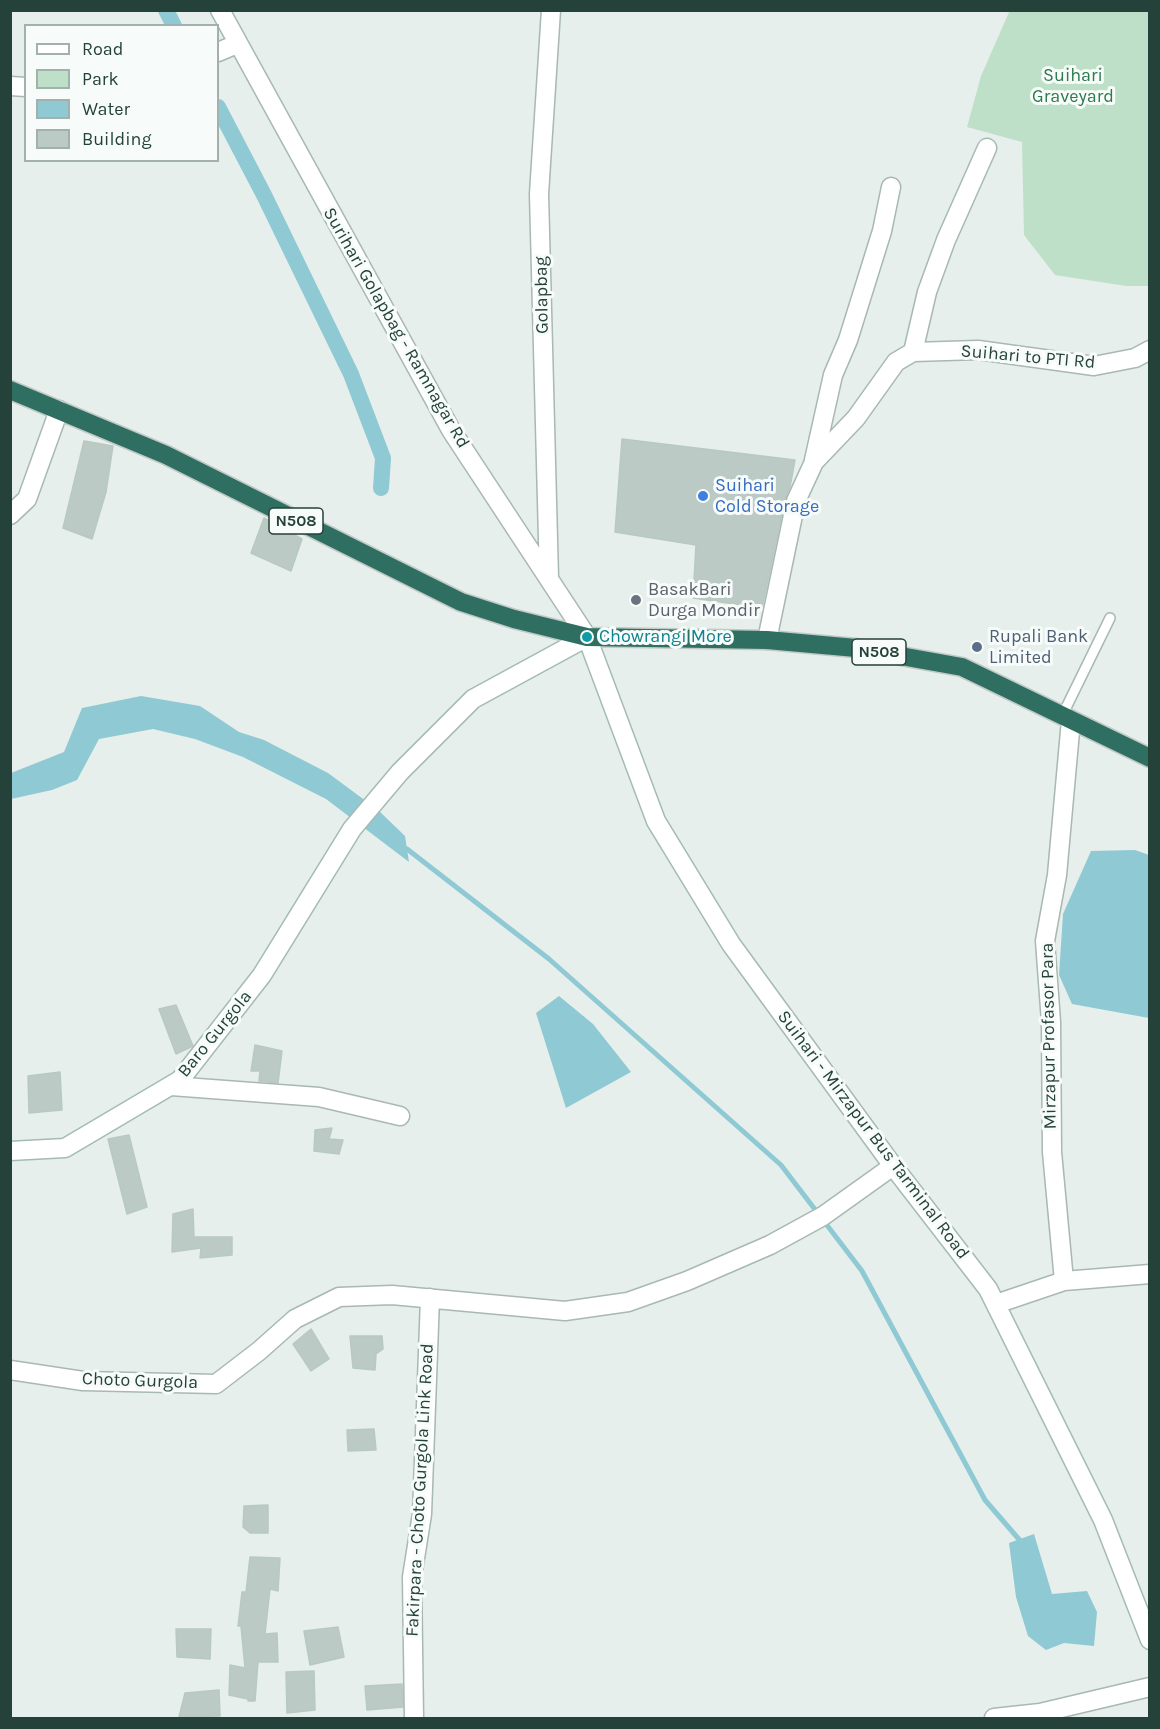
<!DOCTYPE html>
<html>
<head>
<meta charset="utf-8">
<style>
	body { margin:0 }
	#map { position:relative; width:1160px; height:1729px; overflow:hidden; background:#e6efeb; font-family:Karla,sans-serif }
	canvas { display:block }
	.frame { position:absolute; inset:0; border:12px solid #24423a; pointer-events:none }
	.legend { position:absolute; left:24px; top:24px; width:195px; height:138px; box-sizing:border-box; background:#f7fbf9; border:2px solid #a3b1ad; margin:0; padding:8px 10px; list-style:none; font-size:18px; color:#24423a }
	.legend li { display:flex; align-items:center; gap:12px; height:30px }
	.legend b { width:30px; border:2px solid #a3b1ad }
</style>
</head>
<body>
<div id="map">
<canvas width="1160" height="1729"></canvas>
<div class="frame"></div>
<ul class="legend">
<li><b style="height:8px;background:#fff"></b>Road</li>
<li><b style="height:16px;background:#bfe0c8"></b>Park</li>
<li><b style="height:16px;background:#8ec9d4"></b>Water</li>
<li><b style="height:16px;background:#bbcac4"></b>Building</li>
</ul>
</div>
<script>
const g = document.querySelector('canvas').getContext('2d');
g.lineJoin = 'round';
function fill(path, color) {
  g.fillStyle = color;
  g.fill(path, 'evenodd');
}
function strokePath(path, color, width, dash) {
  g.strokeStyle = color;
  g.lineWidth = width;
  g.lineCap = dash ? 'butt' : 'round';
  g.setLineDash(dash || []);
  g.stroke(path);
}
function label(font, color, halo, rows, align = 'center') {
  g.font = font + ' Karla,sans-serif';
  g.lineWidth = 6;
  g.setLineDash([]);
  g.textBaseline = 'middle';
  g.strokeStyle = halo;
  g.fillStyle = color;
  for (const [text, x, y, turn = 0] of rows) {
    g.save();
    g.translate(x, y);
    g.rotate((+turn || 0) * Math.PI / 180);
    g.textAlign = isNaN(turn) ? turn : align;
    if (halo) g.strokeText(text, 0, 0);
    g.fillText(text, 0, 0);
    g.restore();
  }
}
const green = new Path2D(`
	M1010,10L1149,11V286H1126L1055,275L1024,235L1022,142L967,127L981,76Z`);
const water = new Path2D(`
	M141,696L200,706L239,732L264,740L328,773L378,810L405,836L409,862L326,799L243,757L195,739L153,729L99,739L77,780L52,790L11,799V773L64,752L82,708Z
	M1135,850L1149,855V1018L1072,1004L1059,975L1063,914L1091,851Z
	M559,996L593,1024L631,1072L566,1108L536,1013Z
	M1034,1534L1052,1594L1087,1591L1097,1612L1094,1646L1064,1643L1046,1650L1028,1636L1016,1597L1009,1543Z`);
const stream = new Path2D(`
	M407,849L549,959L781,1165L862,1271L985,1500L1023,1544`);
const canal = new Path2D(`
	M166,10L174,26
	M218,107L264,195L351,374L383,458L381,488`);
const building = new Path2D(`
	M622,439L795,460L790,487L785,499L762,608L693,598L696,545L615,532Z
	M84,441L113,446L106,492L92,539L63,528Z
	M264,518L302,539L291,571L251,553Z
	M176,1005L193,1046L176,1054L159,1009Z
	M255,1045L282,1051L278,1083L259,1081L260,1071H251Z
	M60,1072L62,1110L29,1113L28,1076Z
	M332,1128L329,1139L343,1140L339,1154L314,1151L315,1130Z
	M129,1135L147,1207L127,1214L108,1139Z
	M193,1209L194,1237H232V1255L200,1258L201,1248L172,1252L173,1214Z
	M311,1329L329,1359L311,1371L293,1344Z
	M350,1336H382L383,1349L376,1354L375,1370L353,1368Z
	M374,1429L376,1450L348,1451L347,1430Z
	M268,1505V1533H250L243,1527L244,1506Z
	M250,1557L280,1558L278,1591L270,1589L265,1634L277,1633L278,1662H258L255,1701H248V1699L229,1695L230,1665L245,1668L241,1626H238L242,1592H246Z
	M338,1627L344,1657L310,1665L304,1631Z
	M176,1629H211L210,1659L177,1657Z
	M314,1671L315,1710L287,1713L286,1672Z
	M402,1684L403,1707L367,1710L365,1686Z
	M219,1690L220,1716L179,1717L185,1693Z`);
const lane = new Path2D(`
	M1062,716L1110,618`);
const street = new Path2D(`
	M220,10L451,430L587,637
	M218,52L237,44
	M10,86L26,87
	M913,352L927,292L946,240L987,148
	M814,460L833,375L848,340L882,231L891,187
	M10,515L27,499L59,410
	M549,578L539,194L551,10
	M767,640L796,501L814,462L856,418L896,362L913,352L978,350L1094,366L1135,358L1150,350
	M171,1086L319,1097L400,1116
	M1064,1281L1150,1274
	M996,1304L1064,1281L1052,1152L1051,1022L1045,941L1057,875L1071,720
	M10,1370L83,1381L216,1384L259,1351L295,1319L339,1297L392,1295L565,1311L628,1302L687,1281L770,1245L823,1216L893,1166
	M414,1718L412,1577L422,1514L430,1298
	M994,1718L1040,1713L1150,1687`);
const secondary = new Path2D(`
	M10,1151L65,1148L180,1080L262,975L352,829L400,772L473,699L587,637L656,821L731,944L893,1166L988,1289L1103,1520L1150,1640`);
const highway = new Path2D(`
	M10,390L166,455L461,602L514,619L587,637L767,640L856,648L962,667L1150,758`);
const markers = [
	[703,496,6,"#3f7fe0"],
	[636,600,6,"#6b7280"],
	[587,637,6,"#0f9aa8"],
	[977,647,6,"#5c6f8a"]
];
const shields = [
	[296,521,54],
	[879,652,54]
];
const shieldNames = [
	["N508",296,521],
	["N508",879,652]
];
const parkNames = [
	["Suihari",1073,76],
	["Graveyard",1073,97]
];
const streetNames = [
	["Golapbag",542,295,-91],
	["Surihari Golapbag - Ramnagar Rd",396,328,60],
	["Suihari to PTI Rd",1028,357,5],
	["Baro Gurgola",215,1034,-51],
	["Mirzapur Profasor Para",1049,1036,-91],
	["Suihari - Mirzapur Bus Tarminal Road",873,1135,53],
	["Choto Gurgola",140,1381,2],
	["Fakirpara - Choto Gurgola Link Road",420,1490,-87]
];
const shopNames = [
	["Suihari",715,486],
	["Cold Storage",715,507]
];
const worshipNames = [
	["BasakBari",648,590],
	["Durga Mondir",648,611]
];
const cultureNames = [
	["Chowrangi More",599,637]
];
const serviceNames = [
	["Rupali Bank",989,637],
	["Limited",989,658]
];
fill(green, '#bfe0c8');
fill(water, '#8ec9d4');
strokePath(stream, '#8ec9d4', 5);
strokePath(canal, '#8ec9d4', 16);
fill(building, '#bbcac4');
strokePath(building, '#b8c9c2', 1.5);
strokePath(lane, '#a8b8b2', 12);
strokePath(street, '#a8b8b2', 21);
strokePath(secondary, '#a4bbb3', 21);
strokePath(highway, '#c2cac8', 21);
strokePath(lane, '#fff', 9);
strokePath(street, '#fff', 18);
strokePath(secondary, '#fff', 18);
strokePath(highway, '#2f6f62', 18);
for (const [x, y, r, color] of markers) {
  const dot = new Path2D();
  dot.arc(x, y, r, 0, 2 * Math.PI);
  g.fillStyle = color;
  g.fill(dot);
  strokePath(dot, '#f7fbf9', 2);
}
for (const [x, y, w] of shields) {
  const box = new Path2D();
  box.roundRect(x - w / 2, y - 13, w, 26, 4.5);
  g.fillStyle = '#f7fbf9';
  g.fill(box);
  strokePath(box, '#24423a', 1.5);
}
label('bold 16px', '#24423a', null, shieldNames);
label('18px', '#2d7a4b', '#f7fbf9', parkNames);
label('18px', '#24423a', '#f7fbf9', streetNames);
label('18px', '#366cbe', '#f7fbf9', shopNames, 'left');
label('18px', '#5b616d', '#f7fbf9', worshipNames, 'left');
label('18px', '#0d838f', '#f7fbf9', cultureNames, 'left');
label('18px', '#4e5e75', '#f7fbf9', serviceNames, 'left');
</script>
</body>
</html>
